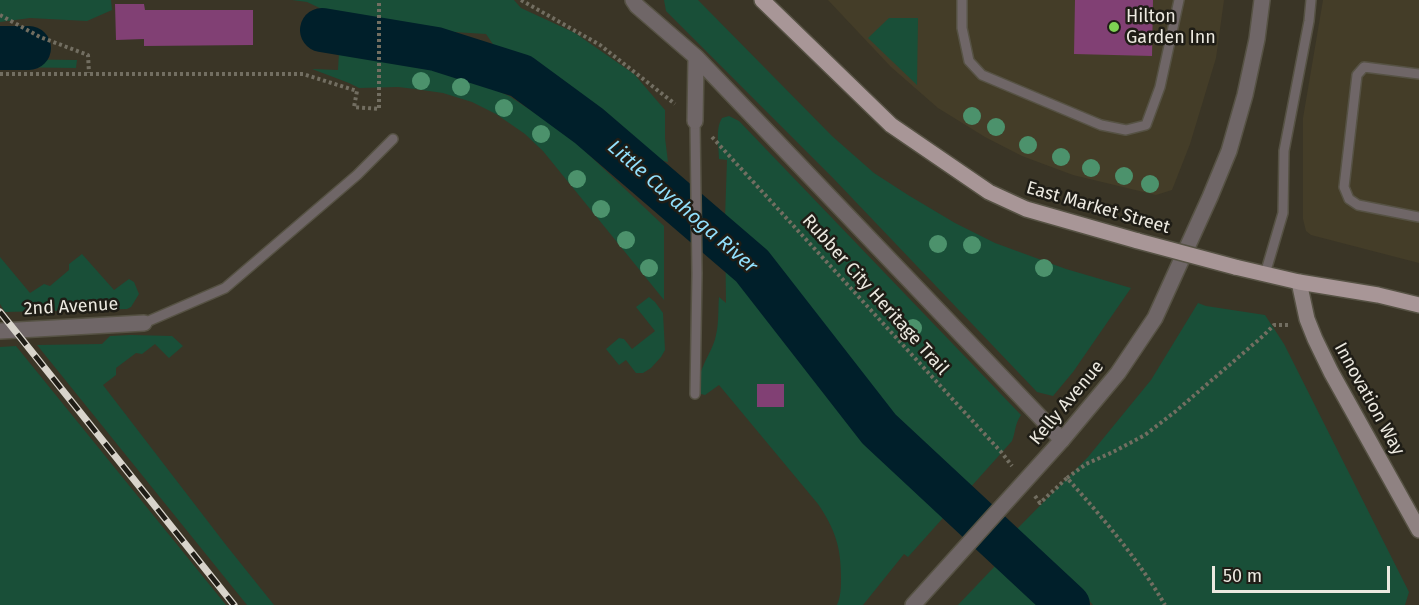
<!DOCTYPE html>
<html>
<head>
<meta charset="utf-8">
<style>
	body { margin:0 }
	#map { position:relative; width:1419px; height:605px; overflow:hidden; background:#3a3526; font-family:"Fira Sans",sans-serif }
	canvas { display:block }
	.scale { position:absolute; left:1212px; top:566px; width:178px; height:27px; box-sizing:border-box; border:3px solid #ece9e0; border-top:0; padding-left:8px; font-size:18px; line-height:21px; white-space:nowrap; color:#ece9e0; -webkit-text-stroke:4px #1f1d16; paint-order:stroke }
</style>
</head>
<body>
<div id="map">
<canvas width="1419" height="605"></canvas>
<div class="scale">50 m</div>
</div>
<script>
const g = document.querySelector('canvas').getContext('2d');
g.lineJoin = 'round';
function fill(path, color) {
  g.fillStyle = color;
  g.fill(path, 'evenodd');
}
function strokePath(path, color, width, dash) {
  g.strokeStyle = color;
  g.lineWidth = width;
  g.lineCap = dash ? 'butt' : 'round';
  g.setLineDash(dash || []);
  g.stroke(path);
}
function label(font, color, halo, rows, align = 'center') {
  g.font = font + ' "Fira Sans",sans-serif';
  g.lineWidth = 5;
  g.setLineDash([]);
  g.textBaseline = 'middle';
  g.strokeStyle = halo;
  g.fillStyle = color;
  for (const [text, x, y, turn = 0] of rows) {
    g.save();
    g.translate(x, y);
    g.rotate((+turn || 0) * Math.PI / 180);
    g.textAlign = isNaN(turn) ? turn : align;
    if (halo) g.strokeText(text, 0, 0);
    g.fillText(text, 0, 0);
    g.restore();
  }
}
const built = new Path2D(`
	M828,0H1224L1216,58L1190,144L1172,190L1156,195L1073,175L1022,156L985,137L938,108L891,67Z
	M1323,0H1419V263L1311,235L1306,231L1303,219V118Z`);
const green = new Path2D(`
	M0,0H111L112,10L87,21L30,18L0,22Z
	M292,0H514L521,8L575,33L634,74L665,110V138L668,162L638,155L616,137L584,103L546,75L501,56L486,34L421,30L385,22L343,19L307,2Z
	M664,0H698L832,136L874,173L908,195L955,223L995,243L1066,269L1131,288L1073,372L1053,396L1037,392L833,178L666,11Z
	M889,18H918L917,85L868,38Z
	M339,52L455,72L509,96L567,134L664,226V300L543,151L525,134L496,114L472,102L443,93L415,89L398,87L359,88L349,83L312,69L338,70Z
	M0,59L77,60L76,68L0,67Z
	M729,116L739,121L1021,415C1014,426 1016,431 1012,441L908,557L904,554L863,605H837C841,596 841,587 841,577C841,547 835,529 818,504L719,385L705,395L701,394C693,372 712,356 716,335C719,323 718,309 719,297L726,303L725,218L727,160L719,159C719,147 715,129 722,118Z
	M82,254L114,290L129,279L134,282L139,294L131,307L127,309L5,312L0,304V257L30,293L44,284L50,286L69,270V264Z
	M649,297L655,302L663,313L665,350L661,357L651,368L643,373H636L626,360L619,365L606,349L619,338L624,339L632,349L655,331L636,307Z
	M1198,303L1206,306L1265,315L1284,344L1409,592L1405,605H1093C1069,576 1043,556 1013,533L1088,457L1151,380Z
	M131,335L172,336L183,346L169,358L155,344L142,354L136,353L116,368V375L103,385L226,545L274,605H247L37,345L102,344L110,336Z
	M16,346L226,605H0V347Z
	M1005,559L1052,599L1058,605H958L996,565Z`);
const river = new Path2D(`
	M322,30L436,49L521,76L589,126L752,266L879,429L1068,605
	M0,48H29`);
const building = new Path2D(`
	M1075,0H1153L1152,56L1074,54Z
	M115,4H144L145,10H253V45L144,46V39L116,40Z
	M757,384H784V407H757Z`);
const path = new Path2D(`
	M521,0L600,45L675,104
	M0,15L40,37L88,55L89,73
	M0,74H303L357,91L354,107L379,109V0
	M712,137L1002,453L1012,466
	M1067,478L1086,464L1113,452L1145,435L1176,411L1263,336L1274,325H1290
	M1035,496L1040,503L1067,478C1103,518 1138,559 1165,605`);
const service = new Path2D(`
	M962,0V28L969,61L982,75L1101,125L1126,130L1146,125L1160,87L1179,0
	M1419,74L1364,67L1357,75L1344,187L1349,199L1358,205L1419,217
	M1265,274L1283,213L1284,151L1309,21L1311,0
	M144,323L225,288L357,175L393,139
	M695,394L697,274L695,121`);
const minor = new Path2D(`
	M633,0L637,6L696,57L695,121
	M696,57L1062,440
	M0,331L144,323`);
const tertiary = new Path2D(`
	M913,605L1062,440L1118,373L1155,318L1210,197L1229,151L1245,95L1257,39L1262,0`);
const secondary = new Path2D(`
	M1299,282L1307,319L1315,339L1331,372L1419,530`);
const primary = new Path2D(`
	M762,0L891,125L989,192L1026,209L1138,241
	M1235,267L1299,282L1378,295L1419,305`);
const rail = new Path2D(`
	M0,312L234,605`);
const primaryBridge = new Path2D(`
	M1138,241L1235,267`);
const trees = [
	[421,81],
	[461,87],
	[504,108],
	[972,116],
	[996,127],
	[541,134],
	[1028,145],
	[1061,157],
	[1091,168],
	[1124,176],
	[577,179],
	[1150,184],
	[601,209],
	[626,240],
	[938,244],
	[972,245],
	[649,268],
	[1044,268],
	[913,328]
];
const markers = [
	[1114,27,6,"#7ed153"]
];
const poiNames = [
	["Hilton",1126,17],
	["Garden Inn",1126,38]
];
const streetNames = [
	["East Market Street",1098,208,16],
	["Rubber City Heritage Trail",875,295,48],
	["2nd Avenue",71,307,-3],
	["Innovation Way",1369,399,61],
	["Kelly Avenue",1067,403,-50]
];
const waterNames = [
	["Little Cuyahoga River",682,207,41]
];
fill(built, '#443d28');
fill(green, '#194f38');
strokePath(river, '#001f2a', 44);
fill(building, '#814074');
strokePath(service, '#565244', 12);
strokePath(minor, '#565244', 18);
strokePath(tertiary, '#565244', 18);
strokePath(secondary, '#565244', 18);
strokePath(primary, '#565244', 18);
strokePath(path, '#726e61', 4, [3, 3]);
strokePath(service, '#6f6667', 9);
strokePath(minor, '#6f6667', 15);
strokePath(tertiary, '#6f6667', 15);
strokePath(secondary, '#8f8282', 15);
strokePath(primary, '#a89697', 15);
strokePath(rail, '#d8d4cb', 7);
strokePath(rail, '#1f1d16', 4.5, [14]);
strokePath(primaryBridge, '#565244', 18, []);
strokePath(primaryBridge, '#a89697', 15);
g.fillStyle = '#4c926c';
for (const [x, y] of trees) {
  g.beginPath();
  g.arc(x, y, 9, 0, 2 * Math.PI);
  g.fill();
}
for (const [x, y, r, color] of markers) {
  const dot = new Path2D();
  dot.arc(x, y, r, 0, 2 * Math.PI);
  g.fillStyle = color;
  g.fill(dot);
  strokePath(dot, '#1f1d16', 2);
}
label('18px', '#ece9e0', '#1f1d16', poiNames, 'left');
label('18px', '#ece9e0', '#1f1d16', streetNames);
label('italic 20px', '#92dffb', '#1f1d16', waterNames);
</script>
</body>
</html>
